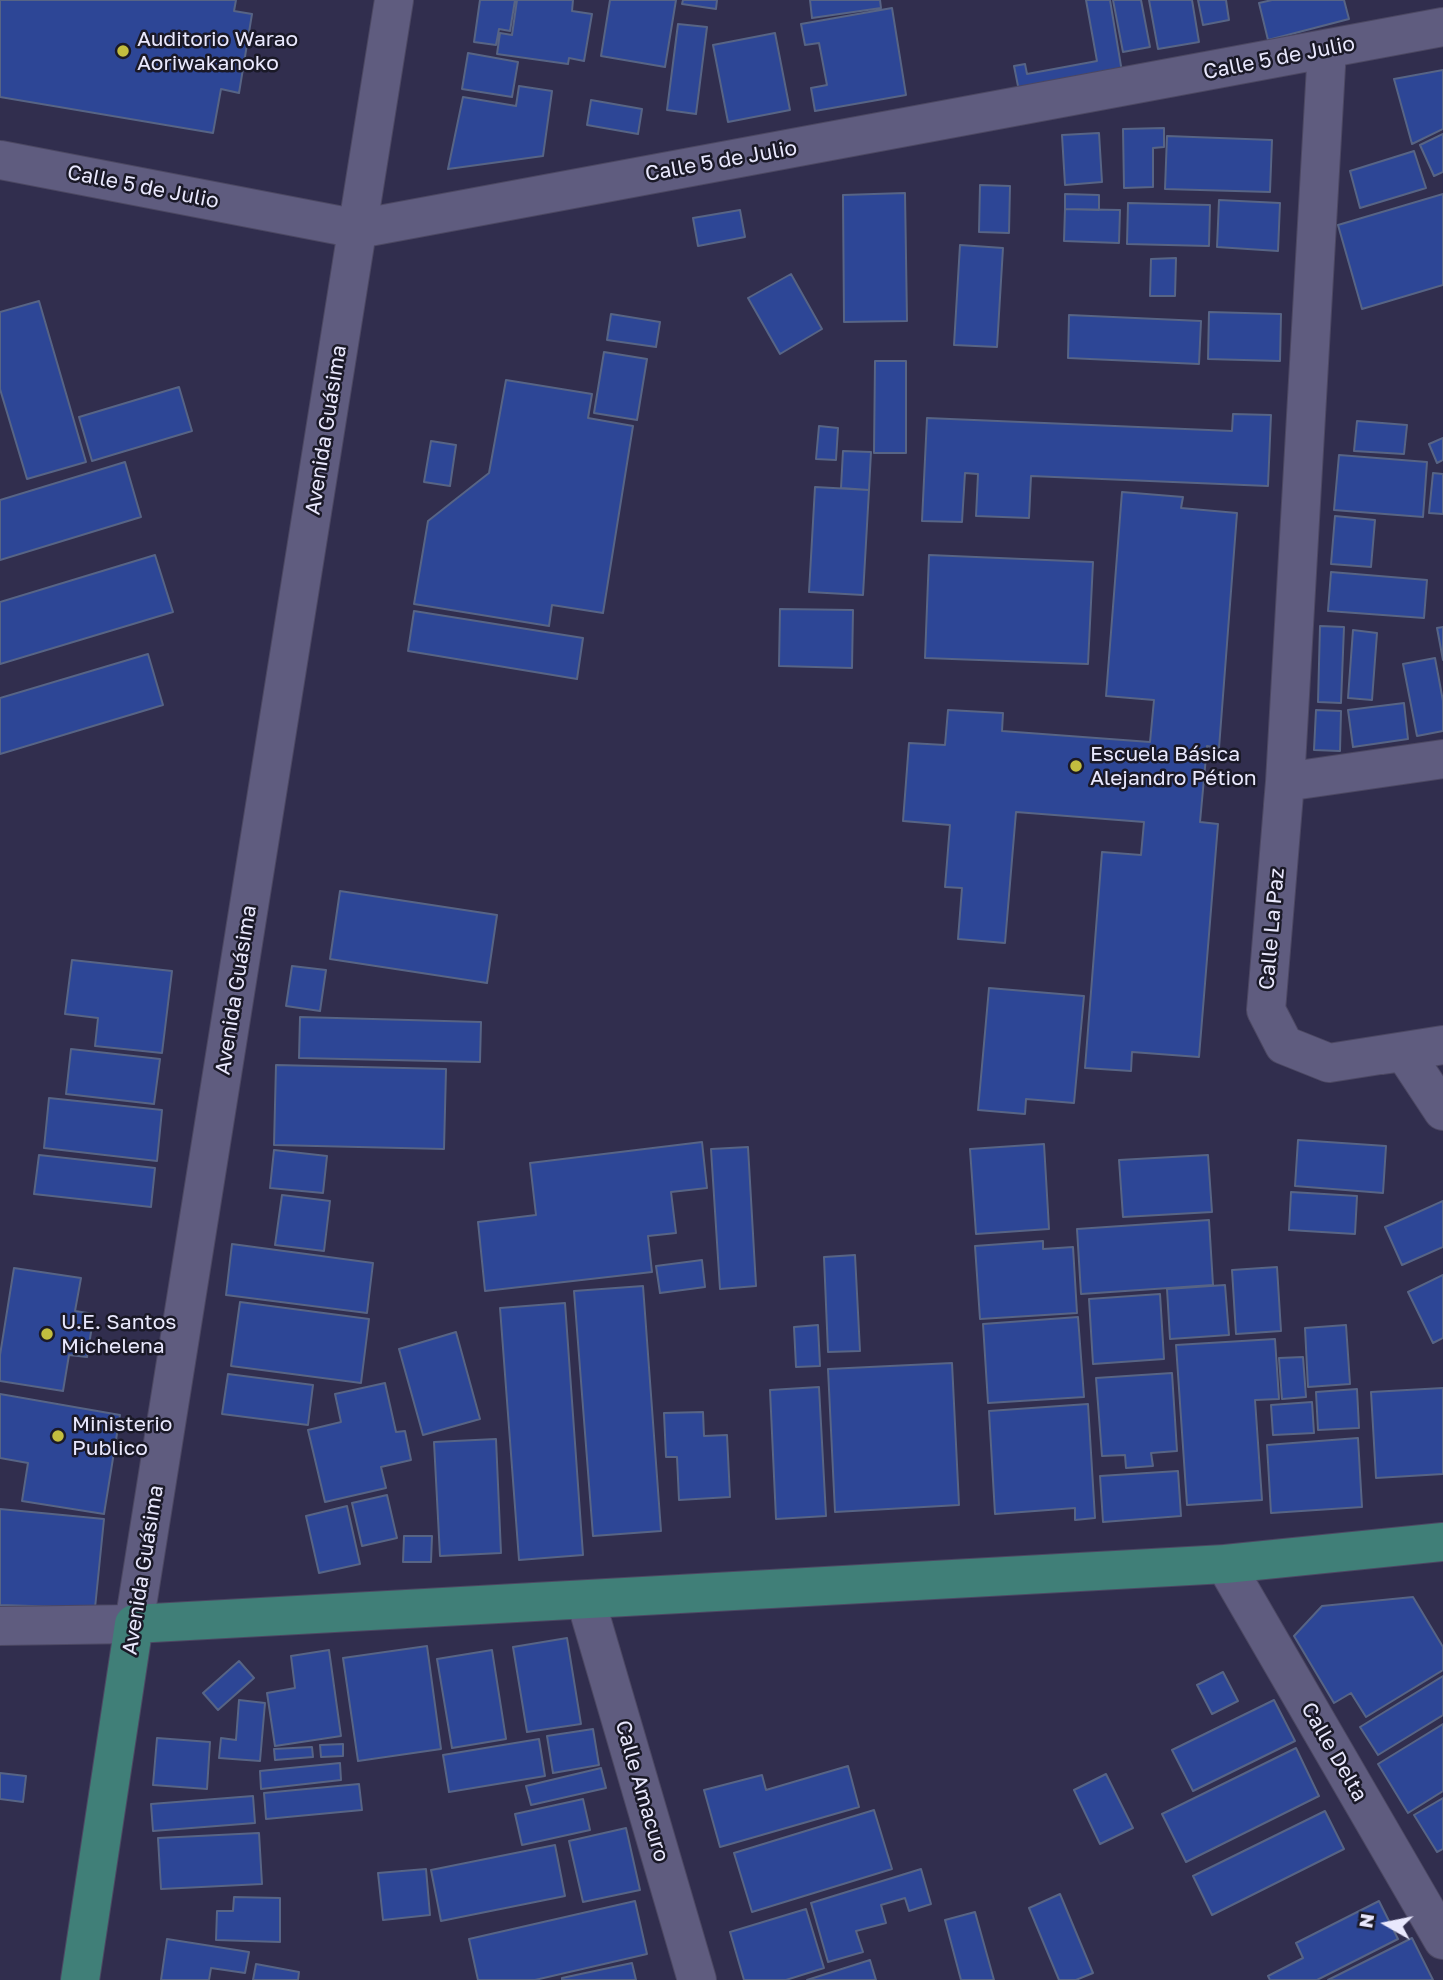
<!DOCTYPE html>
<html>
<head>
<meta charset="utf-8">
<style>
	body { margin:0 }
	#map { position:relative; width:1443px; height:1980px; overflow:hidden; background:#312e4e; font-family:"Golos Text",sans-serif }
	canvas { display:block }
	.north { position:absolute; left:1352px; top:1889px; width:70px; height:70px; -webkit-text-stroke:5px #1a1927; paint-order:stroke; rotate:279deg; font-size:19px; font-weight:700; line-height:28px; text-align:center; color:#e9e8fd }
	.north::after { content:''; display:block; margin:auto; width:24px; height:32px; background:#e9e8fd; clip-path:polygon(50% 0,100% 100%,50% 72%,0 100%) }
</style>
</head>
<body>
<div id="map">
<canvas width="1443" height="1980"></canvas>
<div class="north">N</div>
</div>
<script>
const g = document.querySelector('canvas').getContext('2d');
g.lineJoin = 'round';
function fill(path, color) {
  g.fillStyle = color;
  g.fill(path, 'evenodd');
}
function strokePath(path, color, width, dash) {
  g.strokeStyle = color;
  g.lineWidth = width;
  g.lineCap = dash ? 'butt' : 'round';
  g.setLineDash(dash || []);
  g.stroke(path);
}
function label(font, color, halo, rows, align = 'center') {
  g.font = font + ' "Golos Text",sans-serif';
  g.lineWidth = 5;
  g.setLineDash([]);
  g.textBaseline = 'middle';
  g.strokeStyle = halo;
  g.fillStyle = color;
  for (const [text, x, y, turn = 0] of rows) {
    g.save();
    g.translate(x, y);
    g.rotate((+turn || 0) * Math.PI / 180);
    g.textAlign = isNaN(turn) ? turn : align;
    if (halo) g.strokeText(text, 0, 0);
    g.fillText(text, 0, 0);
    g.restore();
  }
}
const building = new Path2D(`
	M0,0H236L234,11L252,14L239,93L221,89L213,133L0,97Z
	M480,0H515L510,31L499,29L496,45L474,42Z
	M517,0H573L572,11L592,14L584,61L569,58L568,64L497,54L500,33L512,35Z
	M610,0H676L665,67L601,56Z
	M683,0H717L716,9L682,4Z
	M810,0H880L881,8L812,18Z
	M1086,0H1110L1122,72L1019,91L1014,66L1025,64L1027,74L1097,61Z
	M1113,0H1141L1150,47L1123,52Z
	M1149,0H1192L1199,42L1158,49Z
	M1198,0H1226L1229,20L1203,25Z
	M1272,0H1344L1349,19L1268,40L1259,3Z
	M892,8L906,95L815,111L811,88L827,85L819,43L805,45L801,24Z
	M678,24L707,27L696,114L667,110Z
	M775,33L790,110L728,122L713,45Z
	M468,53L518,62L512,97L462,89Z
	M1443,70V129L1412,144L1394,79Z
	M519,86L552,91L543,156L448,169L463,97L516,106Z
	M591,100L642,109L638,134L587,125Z
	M1164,128V147L1153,148V187L1124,188L1123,129Z
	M1099,133L1102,182L1065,185L1062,135Z
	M1443,134V172L1434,176L1420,145Z
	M1167,136L1272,140L1270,192L1165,189Z
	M1414,151L1426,188L1360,208L1350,171Z
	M980,185L1010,186L1009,233L979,232Z
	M905,193L907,321L844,322L843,195Z
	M1065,194L1099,195V210L1065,209Z
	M1443,194V285L1362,309L1338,225Z
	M1219,200L1280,203L1278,251L1217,247Z
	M1128,203L1210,205L1209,246L1127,244Z
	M1065,209L1120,210L1119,243L1064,241Z
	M740,210L745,237L698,246L693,218Z
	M960,245L1003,248L997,347L954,345Z
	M1176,258L1175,296H1150L1151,259Z
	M791,274L822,329L780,354L748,298Z
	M39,301L86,462L27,479L0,389V312Z
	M1209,312L1281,314L1280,361L1208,359Z
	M611,314L660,322L656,347L607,340Z
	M1069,315L1201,321L1199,364L1068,358Z
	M604,352L647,359L637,420L594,413Z
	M875,361H906V453H874Z
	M506,380L592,394L588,418L633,426L603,613L552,605L549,626L414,604L428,521L489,473Z
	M179,387L192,431L92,461L79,417Z
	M1233,414L1271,415L1268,486L1031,476L1029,518L976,516L978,474L965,473L962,522L922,521L927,418L1232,431Z
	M1357,421L1407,425L1404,454L1354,451Z
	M819,426L838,428L836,460L816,459Z
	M1443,438V460L1437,463L1429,444Z
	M431,441L456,445L450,486L424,482Z
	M843,451L871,452L869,490L841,488Z
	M1339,455L1427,462L1423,517L1334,510Z
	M125,462L141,517L0,560V500Z
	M1433,473L1443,474V514L1429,513Z
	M815,487L869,490L863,595L809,592Z
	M1122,492L1183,497L1181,508L1237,513L1219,748L1207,746L1200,822L1218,824L1199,1057L1132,1052L1131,1071L1085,1068L1102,852L1141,855L1144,822L1016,812L1005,943L958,939L962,888L945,887L950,825L903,821L909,743L945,745L948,710L1003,713L1002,731L1150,742L1154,700L1106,696Z
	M1335,516L1375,520L1371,567L1331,564Z
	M155,555L173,612L0,664V602Z
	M929,555L1093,562L1088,664L925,658Z
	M1331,572L1427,580L1424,618L1328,611Z
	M780,609L853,610L852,668L779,666Z
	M414,611L583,638L577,679L408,651Z
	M1320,626L1344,627L1341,703L1318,702Z
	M1443,627V660L1437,628Z
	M1353,630L1377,633L1372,700L1348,698Z
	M148,654L163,705L0,754V698Z
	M1435,658L1443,701V731L1417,736L1403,664Z
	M1404,703L1408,739L1353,747L1348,710Z
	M1316,710L1341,711L1340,751L1314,750Z
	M340,891L497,915L487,983L330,959Z
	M72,960L172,971L162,1053L95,1046L98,1018L65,1014Z
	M292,966L326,970L320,1011L286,1006Z
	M989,988L1084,996L1074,1103L1026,1099L1025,1114L978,1110Z
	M300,1017L481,1022L480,1062L299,1058Z
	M71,1049L160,1059L154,1104L66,1094Z
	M276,1065L446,1069L444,1149L274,1145Z
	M49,1098L162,1110L157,1161L44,1148Z
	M1298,1140L1386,1146L1383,1193L1295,1186Z
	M702,1142L707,1188L671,1192L676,1233L648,1236L652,1272L485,1291L478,1222L536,1215L530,1163Z
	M1044,1144L1049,1229L976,1234L970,1149Z
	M748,1147L756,1286L720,1289L711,1149Z
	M274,1150L327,1156L323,1193L270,1188Z
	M39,1155L155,1168L151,1207L34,1194Z
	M1208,1155L1212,1212L1123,1217L1119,1160Z
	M1291,1192L1357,1196L1355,1234L1289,1230Z
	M282,1195L330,1201L324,1251L275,1245Z
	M1443,1201V1247L1402,1265L1385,1227Z
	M1209,1220L1213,1285L1081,1294L1077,1229Z
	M1043,1241V1249L1073,1247L1077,1313L980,1319L975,1246Z
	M232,1244L373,1263L367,1313L226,1295Z
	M855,1255L860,1351L828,1352L824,1257Z
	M702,1260L705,1287L660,1293L656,1266Z
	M1277,1267L1281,1331L1236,1334L1232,1270Z
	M14,1268L81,1278L75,1311L94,1314L87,1357L69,1355L63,1391L0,1381V1355Z
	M1443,1275V1338L1433,1343L1408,1292Z
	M1225,1285L1229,1335L1170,1339L1167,1289Z
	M643,1286L661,1531L593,1536L574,1291Z
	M1160,1294L1164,1359L1093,1364L1089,1299Z
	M240,1302L369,1319L361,1383L231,1366Z
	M565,1303L583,1555L519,1560L500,1308Z
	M1078,1317L1084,1397L988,1403L983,1324Z
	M818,1325L820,1366L796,1367L794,1327Z
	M1346,1325L1350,1384L1308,1387L1305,1328Z
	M456,1332L480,1419L423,1435L399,1349Z
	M1275,1339L1279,1399L1255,1400L1262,1500L1187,1505L1176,1345Z
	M1303,1357L1306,1397L1282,1399L1279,1358Z
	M952,1363L959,1505L835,1512L828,1369Z
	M1172,1373L1177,1451L1151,1453L1153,1466L1126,1468L1125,1455L1102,1456L1096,1378Z
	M228,1374L313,1385L308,1425L222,1414Z
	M385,1383L396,1432L405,1431L411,1460L381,1467L386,1488L325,1502L308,1430L341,1422L335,1394Z
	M819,1387L826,1516L776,1519L770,1390Z
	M1443,1388V1474L1376,1478L1371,1392Z
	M1357,1389L1359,1428L1318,1430L1316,1392Z
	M0,1394L120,1415L104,1514L22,1501L28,1463L0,1458Z
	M1312,1402L1314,1433L1273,1435L1271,1405Z
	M1088,1404L1095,1518L1075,1520V1508L995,1514L989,1411Z
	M703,1412L704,1436L727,1435L730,1497L679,1500L677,1457H666L664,1413Z
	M1358,1438L1362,1507L1271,1513L1267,1445Z
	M496,1439L501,1553L440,1556L434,1442Z
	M1178,1471L1181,1516L1103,1522L1100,1476Z
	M387,1495L397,1538L362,1546L352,1503Z
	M347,1506L360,1564L319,1573L306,1516Z
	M0,1509L104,1519L95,1608L0,1605Z
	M404,1536H432L431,1562H403Z
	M1413,1597L1443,1647V1670L1366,1717L1351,1693L1334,1703L1294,1636L1322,1606Z
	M567,1638L581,1724L527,1732L513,1647Z
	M427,1646L441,1749L358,1761L343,1658Z
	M329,1650L341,1736L275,1746L267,1693L295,1688L291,1656Z
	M492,1650L506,1739L452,1748L437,1659Z
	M239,1661L254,1678L218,1710L203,1693Z
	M1223,1672L1238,1701L1212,1714L1197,1685Z
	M1443,1676V1715L1378,1755L1360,1727Z
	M239,1700L265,1703L260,1761L219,1758L221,1738L236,1740Z
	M1274,1700L1295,1741L1193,1791L1172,1750Z
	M1443,1724V1791L1408,1813L1378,1764Z
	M593,1729L599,1765L553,1773L547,1736Z
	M157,1738L210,1742L207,1789L153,1785Z
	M539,1739L545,1776L449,1792L443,1755Z
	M343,1744V1756L321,1757L320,1745Z
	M312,1747L313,1757L275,1760L274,1749Z
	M1296,1748L1319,1796L1186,1862L1162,1814Z
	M340,1763L341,1780L261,1789L260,1771Z
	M848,1766L859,1807L720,1847L704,1790L762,1775L766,1790Z
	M601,1768L606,1788L531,1805L526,1786Z
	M0,1773L26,1776L23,1802L0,1799Z
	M1106,1774L1133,1828L1100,1844L1074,1790Z
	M359,1784L362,1810L266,1819L264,1793Z
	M253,1796L255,1823L153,1831L151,1804Z
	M1443,1798V1849L1437,1852L1414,1815Z
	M583,1799L590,1830L522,1845L515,1814Z
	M874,1810L892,1869L752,1912L734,1853Z
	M1325,1811L1344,1849L1212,1915L1193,1876Z
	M626,1828L640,1890L583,1902L569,1841Z
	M259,1833L262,1884L161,1889L158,1838Z
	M555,1845L565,1896L441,1921L431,1870Z
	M426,1869L430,1915L383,1920L378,1873Z
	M921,1869L931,1904L909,1911L905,1898L881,1905L886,1923L856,1931L863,1952L828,1962L811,1903Z
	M1060,1894L1093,1973L1076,1980H1059L1029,1908Z
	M234,1897L280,1898V1942L216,1940L217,1911H233Z
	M635,1901L647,1954L535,1980H478L469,1939Z
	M1379,1901L1398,1939L1317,1980H1270L1268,1976L1303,1958L1296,1943Z
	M806,1909L824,1968L786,1980H744L730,1932Z
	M975,1912L994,1980H961L945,1920Z
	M1412,1938L1433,1980H1328Z
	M167,1939L249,1952L245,1973L211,1968L209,1980H161Z
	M870,1960L876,1980H807Z
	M632,1963L636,1980H562V1978Z
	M256,1964L299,1972L298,1980H253Z`);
const minor = new Path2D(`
	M1327,49L1285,782L1266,1010L1284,1045L1329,1063L1443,1045
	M0,160L358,229L1443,27
	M1283,805L1285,782L1443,759
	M1382,1055L1404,1052L1443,1111
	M1225,1564L1443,1940
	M586,1601L697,1980
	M0,1626L134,1624L394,0`);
const major = new Path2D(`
	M80,1980L134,1624L1225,1564L1443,1542`);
const markers = [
	[123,51,7,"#c2bd3f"],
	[1076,766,7,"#c2bd3f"],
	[47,1334,7,"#c2bd3f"],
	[58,1436,7,"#c2bd3f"]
];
const poiNames = [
	["Auditorio Warao",137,39],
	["Aoriwakanoko",137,63],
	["Escuela Básica",1090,754],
	["Alejandro Pétion",1090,778],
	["U.E. Santos",61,1322],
	["Michelena",61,1346],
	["Ministerio",72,1424],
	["Publico",72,1448]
];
const streetNames = [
	["Calle 5 de Julio",1279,58,-11],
	["Calle 5 de Julio",721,161,-10],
	["Calle 5 de Julio",143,187,11],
	["Avenida Guásima",326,430,-81],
	["Calle La Paz",1272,929,-85],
	["Avenida Guásima",236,990,-81],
	["Avenida Guásima",143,1570,-81],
	["Calle Delta",1334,1752,60],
	["Calle Amacuro",642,1791,74]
];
fill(building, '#2d4696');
strokePath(building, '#576485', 2);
strokePath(minor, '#4c4863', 40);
strokePath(major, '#4c4863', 40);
strokePath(minor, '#5f5c7f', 38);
strokePath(major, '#407f78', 38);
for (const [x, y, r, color] of markers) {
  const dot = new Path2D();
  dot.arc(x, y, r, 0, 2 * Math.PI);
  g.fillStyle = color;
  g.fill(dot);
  strokePath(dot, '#1a1927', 2.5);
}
label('21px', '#e9e8fd', '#1a1927', poiNames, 'left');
label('21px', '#e9e8fd', '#1a1927', streetNames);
</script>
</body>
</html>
